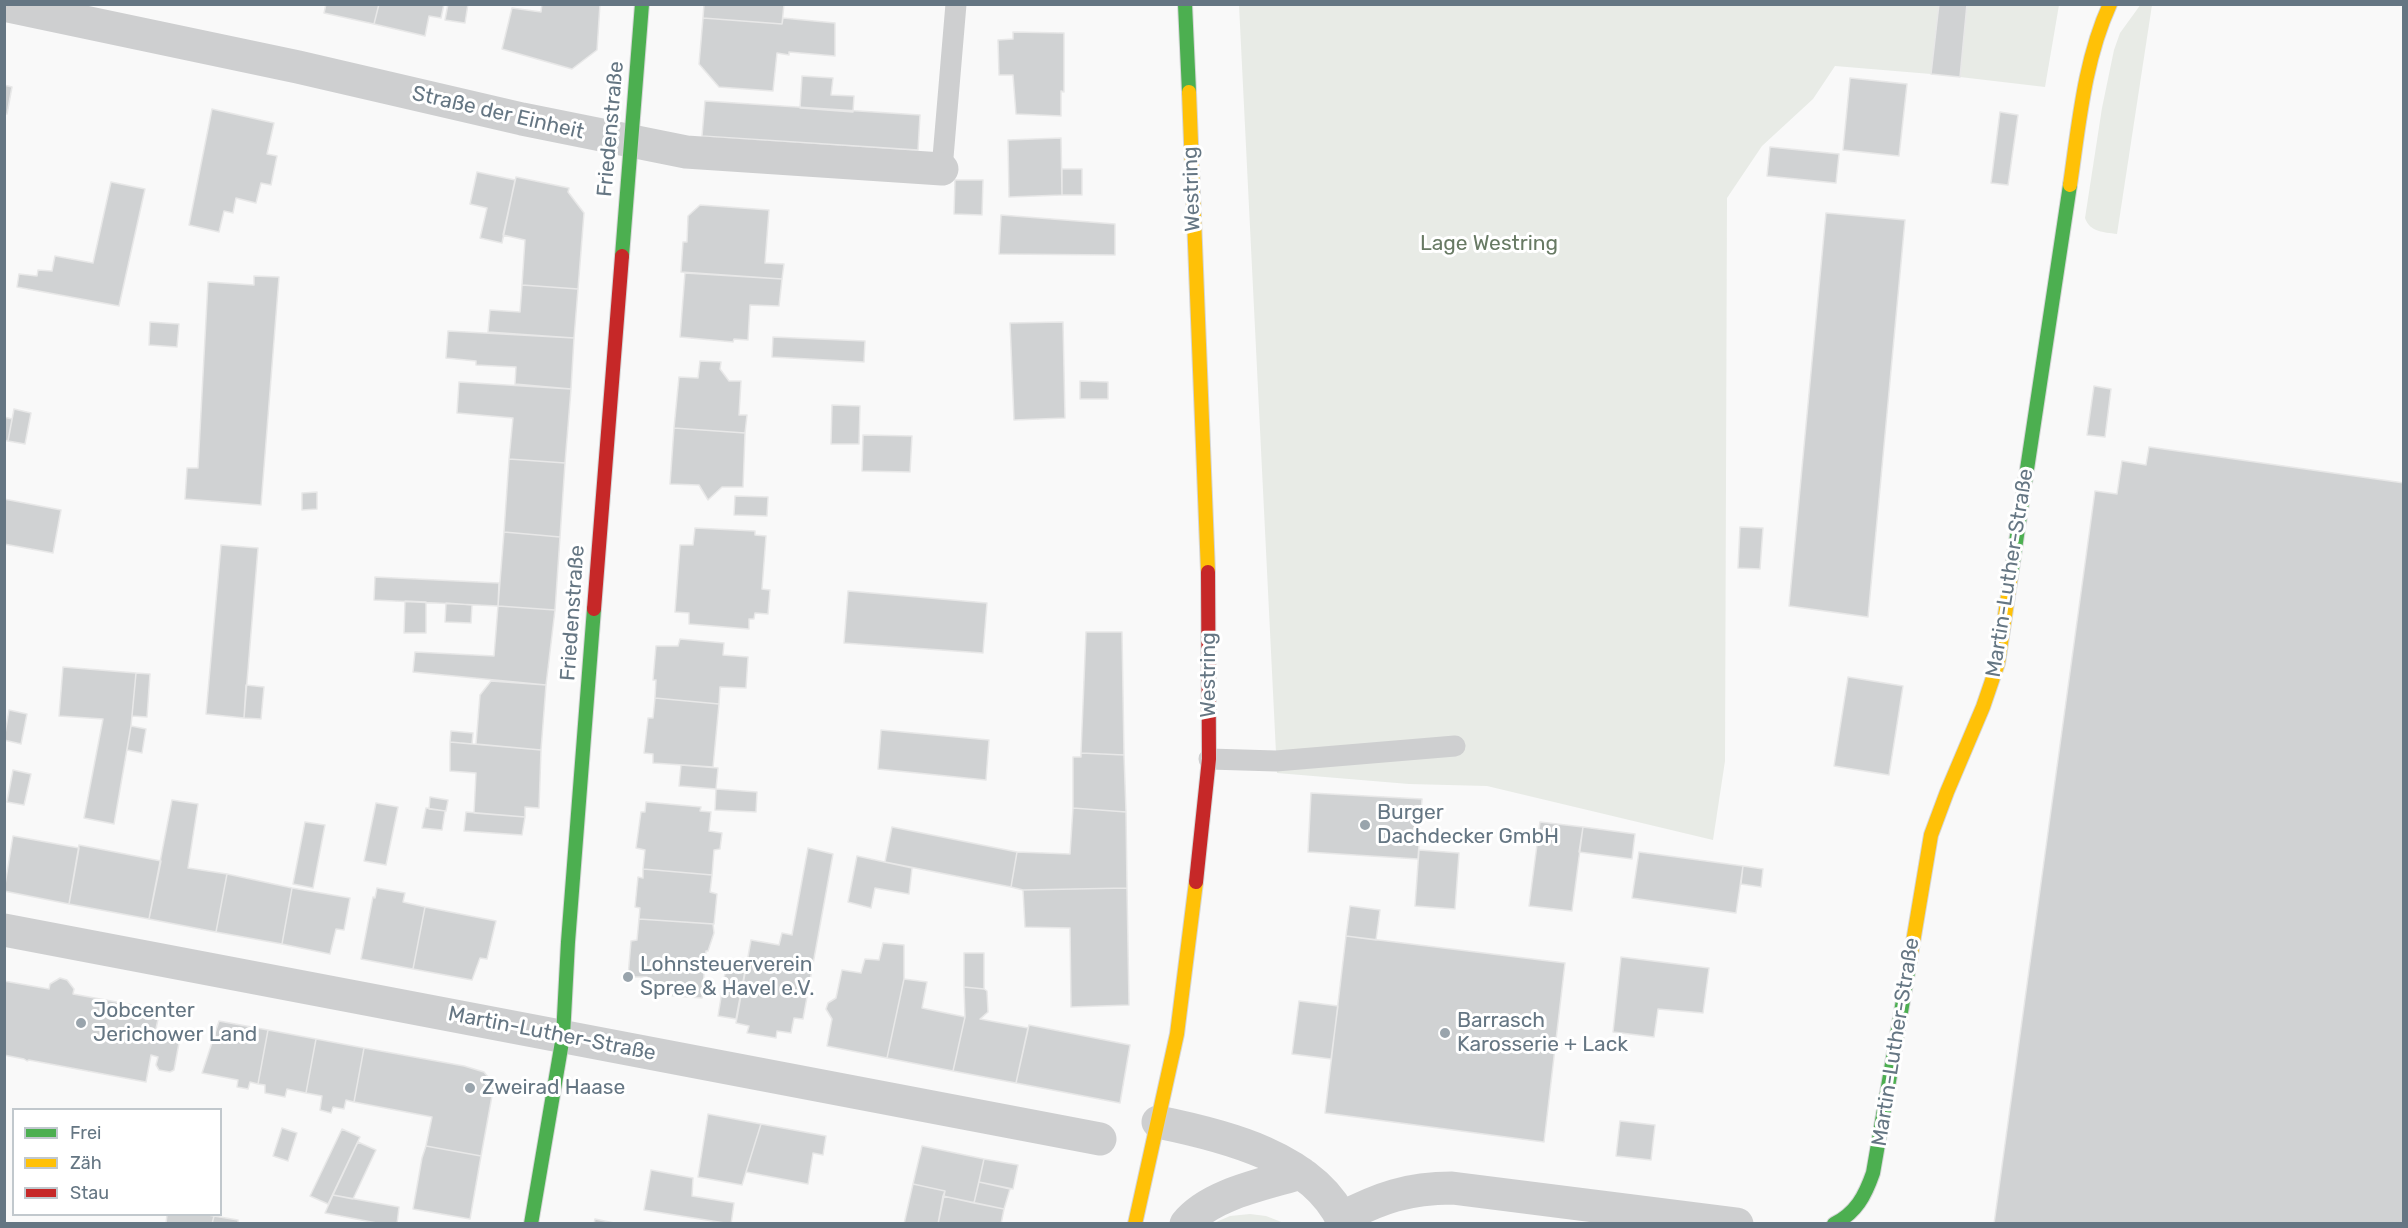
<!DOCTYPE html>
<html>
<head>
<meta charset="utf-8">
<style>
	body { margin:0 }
	#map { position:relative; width:2408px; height:1228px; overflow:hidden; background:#f9f9f9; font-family:Rubik,sans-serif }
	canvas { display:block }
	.frame { position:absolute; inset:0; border:6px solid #657683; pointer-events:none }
	.legend { position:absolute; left:12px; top:1108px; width:210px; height:108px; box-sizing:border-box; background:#fff; border:2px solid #c1c8cd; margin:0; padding:8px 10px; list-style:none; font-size:18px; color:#657683 }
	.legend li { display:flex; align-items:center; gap:12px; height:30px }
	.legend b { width:30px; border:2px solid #c1c8cd }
</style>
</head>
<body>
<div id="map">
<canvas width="2408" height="1228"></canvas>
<div class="frame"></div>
<ul class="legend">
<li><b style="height:8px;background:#4caf50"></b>Frei</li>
<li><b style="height:8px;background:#ffc107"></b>Zäh</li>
<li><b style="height:8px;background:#c62828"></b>Stau</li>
</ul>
</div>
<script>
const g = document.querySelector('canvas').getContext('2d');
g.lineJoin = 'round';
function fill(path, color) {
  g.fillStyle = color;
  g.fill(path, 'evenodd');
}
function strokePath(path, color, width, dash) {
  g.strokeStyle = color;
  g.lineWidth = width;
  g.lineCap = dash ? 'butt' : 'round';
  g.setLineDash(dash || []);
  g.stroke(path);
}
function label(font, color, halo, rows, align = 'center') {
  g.font = font + ' Rubik,sans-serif';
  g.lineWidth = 6;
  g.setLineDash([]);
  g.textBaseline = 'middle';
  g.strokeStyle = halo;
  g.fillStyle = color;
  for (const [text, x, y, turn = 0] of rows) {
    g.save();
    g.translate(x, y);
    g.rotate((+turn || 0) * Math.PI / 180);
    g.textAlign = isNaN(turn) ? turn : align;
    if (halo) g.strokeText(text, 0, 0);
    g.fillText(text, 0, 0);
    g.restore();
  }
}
const green = new Path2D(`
	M2141,4L2152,5L2117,234C2103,232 2090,232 2085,218L2102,108L2114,50L2120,33Z
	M1239,5H1939L1931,74L1835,66L1813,99L1762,146L1727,198L1725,761L1713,840L1487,786L1409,784L1277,773Z
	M1967,5H2059L2045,87L1960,77Z
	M1250,1214L1266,1216L1284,1223H1214L1230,1216Z`);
const building = new Path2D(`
	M326,4H379L374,24L324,13Z
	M379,4H444L441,18L429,16L425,36L374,24Z
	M448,4H468L465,23L445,20Z
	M542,4H600L597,50L572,69L502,49L512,8L541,12Z
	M704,4H784L782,24L703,18Z
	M1939,4H1967L1960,77L1931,74Z
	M703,18L782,24L783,18L835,23V56L789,52V55L777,53L773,91L719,87L699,64Z
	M1013,32L1064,33V92L1061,91V116L1016,114L1013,75H999L998,40L1013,39Z
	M802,76L833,78L831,95L854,96L853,112L800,108Z
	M1850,78L1907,84L1899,156L1843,150Z
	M4,85L12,87L7,114H4Z
	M705,101L920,115L918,150L702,136Z
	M212,109L274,123L267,154L277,156L271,185L261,183L256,203L236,198L233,213L224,211L219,232L189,225Z
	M2000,112L2018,115L2008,185L1991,183Z
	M1061,138L1062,195L1009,197L1008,140Z
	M1770,147L1839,154L1836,183L1767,176Z
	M1062,169H1082V195H1062Z
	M477,172L515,180L502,243L480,238L487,208L470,204Z
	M516,177L569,188L568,192L584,213L578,289L522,285L525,240L503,235Z
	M955,180H983L982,215L954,214Z
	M111,182L145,189L119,306L17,287L19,274L37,276L38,270L52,271L55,256L93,263Z
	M700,205L769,210L765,263L784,264L782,279L681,272L683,242H687L688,216Z
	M1826,213L1905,220L1868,617L1789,606Z
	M1001,215L1115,224V255L999,254Z
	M685,273L782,279L779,306L750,305L748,340L734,339L733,342L680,337Z
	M254,276L279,277L261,505L185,499L187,468H198L208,282L254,285Z
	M522,285L578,289L574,338L488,332L490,310L520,312Z
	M150,322L179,324L177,347L149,345Z
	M1063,322L1065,418L1014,420L1010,323Z
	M448,331L574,338L571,389L515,384L516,367L476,365V361L446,358Z
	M773,337L865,341L864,362L772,357Z
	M700,361L721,362L720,369L729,381H741L739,415H747L745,433L674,428L679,377L698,378Z
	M1080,381L1108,382V399H1080Z
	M459,382L571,389L565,463L509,459L513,418L457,413Z
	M2094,386L2111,389L2105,437L2087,435Z
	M832,405L860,406L859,444H831Z
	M14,409L31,413L25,444L8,441Z
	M4,417L12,419L8,441L4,440Z
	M674,428L745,433L743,487H722L708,500L699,485L670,484Z
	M863,435L912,436L910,472L862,471Z
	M2149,447L2404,483V1224H1994L2095,491L2117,494L2122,461L2146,465Z
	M509,459L565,463L560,537L504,532Z
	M317,492V509L302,510V493Z
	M735,496L768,497L767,516L734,515Z
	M4,499L61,510L53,553L4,544Z
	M1740,527L1763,528L1760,569L1738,568Z
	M695,528L755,531V535L766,536L762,589L770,590L768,614L755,613L754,619H749V629L689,624V613L675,612L680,545H693Z
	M504,532L560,537L555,610L498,606Z
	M221,545L258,548L244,718L206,714Z
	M375,577L499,583L498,606L374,600Z
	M848,591L987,603L983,653L844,643Z
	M405,601L426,602V633H404Z
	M446,603L472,605L471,623L445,622Z
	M498,606L555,610L546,685L413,672L415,652L494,656Z
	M1086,632H1122L1124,755L1081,753Z
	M680,639L724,643L723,655L748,657L746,688L720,687L719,704L655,698L656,680H653L656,646H678Z
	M63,667L136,673L131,726L114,824L84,818L103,719L59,716Z
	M136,673L150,674L147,717L132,716Z
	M1848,677L1903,686L1889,775L1834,766Z
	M491,681L546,685L541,750L476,744L480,695Z
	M246,685L264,687L261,719L244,718Z
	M655,698L719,704L713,767L653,763V754L644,753L648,718H653Z
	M9,710L27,714L21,744L4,740Z
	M131,726L146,729L142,753L127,750Z
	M881,730L989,740L986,780L878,769Z
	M451,731L473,733L472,744L450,742Z
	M450,742L541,750L539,808L525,807V817L474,813L476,773L450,771Z
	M1081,753L1124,755L1126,812L1073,808V757H1081Z
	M681,765L718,768L716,789L679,786Z
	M13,770L31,774L24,805L7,802Z
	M716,789L757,792L756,812L715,810Z
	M1311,793L1422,799L1418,859L1308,852Z
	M430,797L448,800L446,811L429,809Z
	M172,800L198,804L188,868L227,874L216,932L149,919Z
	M646,802L701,807L700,811L711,812L709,831L722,833L720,849L714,850L712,875L643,869L645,850L636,848L641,812H645Z
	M376,803L398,807L386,865L364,861Z
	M426,808L445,811L442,830L422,828Z
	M1073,808L1126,812L1127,888L1023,890L1011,887L1017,852L1070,854Z
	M466,812L525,817L522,835L464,831Z
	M305,822L325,825L313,888L293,884Z
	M1540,822L1583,827L1572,911L1529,906Z
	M892,827L1017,852L1011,887L885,862Z
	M1583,827L1635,834L1632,859L1579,852Z
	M13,836L79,848L69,904L4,891Z
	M79,845L161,861L149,919L69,904Z
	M808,848L833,854L803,1019L794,1018L791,1033L777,1031L776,1038L747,1033L749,1026L736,1023L751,940L779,945L782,933L792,935Z
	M1419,850L1459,853L1455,909L1415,906Z
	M1639,852L1743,866L1736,913L1632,898Z
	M857,856L912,868L909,894L875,888L871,908L848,902Z
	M1743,866L1763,869L1761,887L1741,884Z
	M643,869L712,875L710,892L717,894L714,924L639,919L640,908L635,907L638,877L643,878Z
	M227,874L292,888L282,944L216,932Z
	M292,888L350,898L344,930L336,929L330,954L282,944Z
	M377,888L405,893L403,902L425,907L413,969L361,959L373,897L375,898Z
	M1127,888L1129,1005L1071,1007L1070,928L1025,927L1023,890Z
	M1350,906L1380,910L1376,940L1346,936Z
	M425,907L496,921L487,959L480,958L472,980L413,969Z
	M639,919L713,924L714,933L708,951H706L702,998L645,994L647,977H628L631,941L637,940Z
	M1346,936L1565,963L1544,1142L1325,1113Z
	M883,943L904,945V979L887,1058L827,1046L832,1019L826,1009L828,1003L836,998L842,970L861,973L865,959L879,960Z
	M964,953H984V989L964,987Z
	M1621,957L1709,968L1703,1013L1658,1009L1654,1037L1613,1032Z
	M726,967L745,971L736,1019L718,1016Z
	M60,978L67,980L74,989L73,994L160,1010L154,1038L176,1039L179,1043L174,1070L170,1072L159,1070L156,1065L158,1057L151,1055L146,1082L29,1060L27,1061L24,1059L4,1055V981L49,989L50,984Z
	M904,979L927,982L922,1008L965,1017L953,1071L887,1058Z
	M964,987L984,989L987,991L988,1012L980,1019L1028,1028L1016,1083L953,1071L965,1017Z
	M1299,1001L1338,1006L1331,1059L1292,1054Z
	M219,1021L268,1030L258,1084L250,1082L248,1089L237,1087L238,1080L202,1073Z
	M1029,1025L1130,1045L1120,1103L1016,1083Z
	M268,1030L316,1039L306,1093L287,1089L285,1097L265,1093V1085L258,1084Z
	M316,1039L364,1048L354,1102L346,1100L344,1109L333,1107L331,1113L320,1110L322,1096L306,1093Z
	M364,1048L464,1066L484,1072L494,1085L481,1156L426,1146L432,1117L354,1102Z
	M708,1114L761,1124L742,1185L698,1177Z
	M1620,1121L1655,1125L1651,1160L1616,1156Z
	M761,1124L826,1136L823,1155L813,1153L808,1184L746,1172Z
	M282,1128L297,1133L288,1161L273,1156Z
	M342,1129L360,1137L328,1204L310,1196Z
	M358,1142L376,1150L353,1199L333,1195Z
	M426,1146L481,1156L470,1219L413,1209L422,1158Z
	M922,1146L984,1159L974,1203L943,1196L945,1191L913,1184Z
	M984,1159L1018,1165L1013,1189L979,1182Z
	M651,1170L693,1178L692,1196L734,1203L731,1224L644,1210Z
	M979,1182L1010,1189L1004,1209L974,1203Z
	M913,1184L945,1191L938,1224H904Z
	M333,1195L399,1207L397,1224H382L325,1213Z
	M943,1196L1004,1209L1001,1224H938Z
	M167,1214H202L214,1216L212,1224H166Z
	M214,1216L238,1220V1224H212Z
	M595,1219L619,1224H594Z`);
const lane = new Path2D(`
	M942,169L956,4
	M1209,759L1276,761L1455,746`);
const street = new Path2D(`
	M4,5L298,67L522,119L686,152L942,169
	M4,930L1100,1139
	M1158,1122C1222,1135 1316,1157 1344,1224
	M1341,1218C1380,1198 1408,1188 1452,1188L1737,1224
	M1186,1224C1210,1194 1265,1184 1301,1173`);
const fast = new Path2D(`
	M1185,4L1189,92
	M622,256L642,4
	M2011,575L2070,185
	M531,1224L563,1036L568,942L594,609
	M1834,1224C1856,1213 1865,1196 1873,1173L1909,966`);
const slow = new Path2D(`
	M1189,92L1208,572
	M2070,185C2079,124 2084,61 2110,4
	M1909,966L1931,835L1947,792L1983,707L1998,663L2011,575
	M1135,1224L1177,1034L1196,882`);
const jam = new Path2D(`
	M594,609L622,256
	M1196,882L1209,759L1208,572`);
const markers = [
	[1365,825,6,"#99a4ac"],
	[628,977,6,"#99a4ac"],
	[81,1023,6,"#99a4ac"],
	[1445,1033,6,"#99a4ac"],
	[470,1088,6,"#99a4ac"]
];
const streetNames = [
	["Straße der Einheit",498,113,13],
	["Friedenstraße",611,129,-85],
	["Westring",1192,189,-92],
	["Martin-Luther-Straße",2010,573,-81],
	["Friedenstraße",573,613,-86],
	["Westring",1209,675,-90],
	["Martin-Luther-Straße",552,1034,11],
	["Martin-Luther-Straße",1896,1042,-81]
];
const parkNames = [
	["Lage Westring",1489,244]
];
const poiNames = [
	["Burger",1377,813],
	["Dachdecker GmbH",1377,837],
	["Lohnsteuerverein",640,965],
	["Spree & Havel e.V.",640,989],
	["Jobcenter",93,1011],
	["Jerichower Land",93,1035],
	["Barrasch",1457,1021],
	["Karosserie + Lack",1457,1045],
	["Zweirad Haase",482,1088]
];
fill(green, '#e8ebe6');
fill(building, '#d0d2d3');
strokePath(building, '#e8e8e8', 1.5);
strokePath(fast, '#d5d6d7', 16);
strokePath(slow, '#d5d6d7', 16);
strokePath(jam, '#d5d6d7', 16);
strokePath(lane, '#cecfd0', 21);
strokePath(street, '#cecfd0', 33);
strokePath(fast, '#4caf50', 14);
strokePath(slow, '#ffc107', 14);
strokePath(jam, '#c62828', 14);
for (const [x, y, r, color] of markers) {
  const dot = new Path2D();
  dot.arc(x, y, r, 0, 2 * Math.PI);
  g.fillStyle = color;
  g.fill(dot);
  strokePath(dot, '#fff', 2);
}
label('21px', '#657683', '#fff', streetNames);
label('21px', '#687a64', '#fff', parkNames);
label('21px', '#657683', '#fff', poiNames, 'left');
</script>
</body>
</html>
